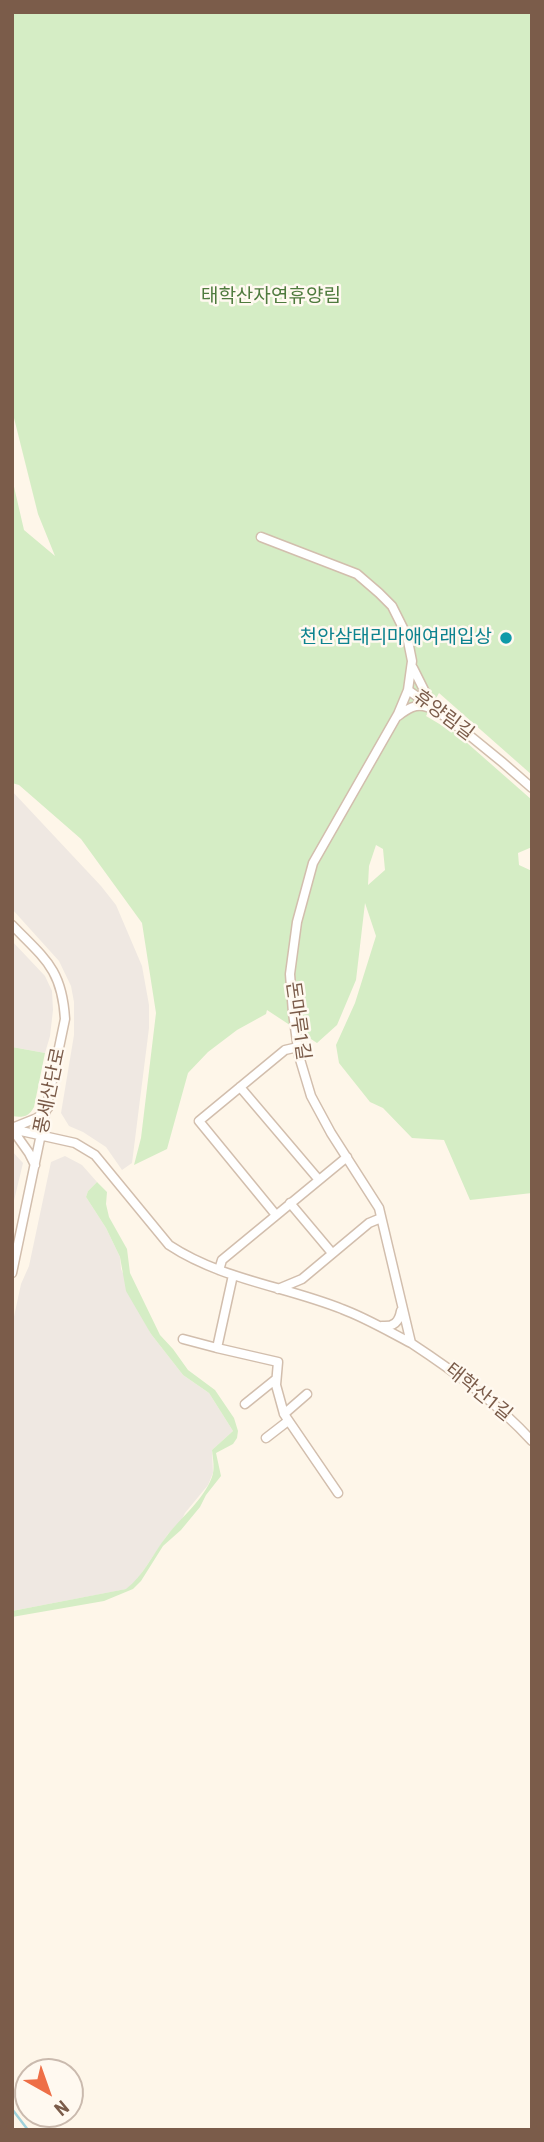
<!DOCTYPE html>
<html>
<head>
<meta charset="utf-8">
<style>
	body { margin:0 }
	#map { position:relative; width:544px; height:2142px; overflow:hidden; background:#fef6e9; font-family:"Roboto Condensed",sans-serif }
	canvas { display:block }
	.frame { position:absolute; inset:0; border:14px solid #7b5c4a; pointer-events:none }
	.north { position:absolute; left:14px; top:2058px; width:70px; height:70px; box-sizing:border-box; background:#fff9f0; border:2px solid #cabaae; border-radius:50%; rotate:140deg; font-size:19px; font-weight:700; line-height:28px; text-align:center; color:#7b5c4a }
	.north::after { content:''; display:block; margin:auto; width:24px; height:32px; background:#ee6f47; clip-path:polygon(50% 0,100% 100%,50% 72%,0 100%) }
</style>
</head>
<body>
<div id="map">
<canvas width="544" height="2142"></canvas>
<div class="frame"></div>
<div class="north">N</div>
</div>
<script>
const g = document.querySelector('canvas').getContext('2d');
g.lineJoin = 'round';
function fill(path, color) {
  g.fillStyle = color;
  g.fill(path, 'evenodd');
}
function strokePath(path, color, width, dash) {
  g.strokeStyle = color;
  g.lineWidth = width;
  g.lineCap = dash ? 'butt' : 'round';
  g.setLineDash(dash || []);
  g.stroke(path);
}
function label(font, color, halo, rows, align = 'center') {
  g.font = font + ' "Roboto Condensed","Noto Sans KR",sans-serif';
  g.lineWidth = 5;
  g.setLineDash([]);
  g.textBaseline = 'middle';
  g.strokeStyle = halo;
  g.fillStyle = color;
  for (const [text, x, y, turn = 0] of rows) {
    g.save();
    g.translate(x, y);
    g.rotate((+turn || 0) * Math.PI / 180);
    g.textAlign = isNaN(turn) ? turn : align;
    if (halo) g.strokeText(text, 0, 0);
    g.fillText(text, 0, 0);
    g.restore();
  }
}
const industrial = new Path2D(`
	M12,791L101,886L116,905L142,966L149,1005V1028L132,1163L122,1170L106,1147L83,1132L69,1126L61,1113L74,1035V1002L71,986L59,961L12,909Z
	M12,941L45,976L52,991L53,1010L50,1036L45,1053L12,1047Z
	M12,1151L23,1163L12,1209Z
	M65,1156L82,1165L97,1182L88,1191L86,1197L106,1228L120,1257L121,1269L151,1334L183,1375L209,1393L233,1431L212,1450L213,1473L208,1485L185,1513L180,1523L168,1534L137,1580L127,1589L12,1611V1326L21,1284L29,1266L51,1162Z`);
const green = new Path2D(`
	M12,12H532V775L439,693L426,716L458,735L532,800V847L518,853L519,865L532,871V1193L470,1200L444,1140L412,1138L383,1108L370,1102L339,1063L336,1045L355,1003L376,936L365,903L356,980L337,1025L317,1043L267,1010L266,1014L237,1030L208,1052L188,1073L167,1149L134,1165L141,1138L156,1013L142,923L81,839L19,785L12,783V478L24,530L55,556L38,514L12,410ZM376,845L383,849L385,870L368,885L369,866Z
	M12,1047L45,1053L34,1107C29,1117 22,1118 12,1116Z
	M97,1182L107,1192L106,1204L109,1217L127,1249L130,1273L160,1335L173,1349L188,1370L215,1390L234,1418L238,1431L237,1438L233,1444L216,1453L221,1476L206,1495L200,1507L181,1530L163,1546L141,1581L133,1589L104,1601L12,1617V1611L126,1589C144,1575 152,1555 166,1537C180,1518 203,1501 212,1477C215,1469 213,1459 212,1450L233,1431L209,1393L183,1375L151,1334L126,1291L120,1257L106,1228L86,1197L88,1191Z`);
const stream = new Path2D(`
	M12,2109L28,2130`);
const minor = new Path2D(`
	M261,537L357,574L379,593L392,606L407,636L412,661L408,690C451,720 493,753 532,788
	M413,668L427,696L437,707
	M408,690L398,714L313,863L297,922L290,974L293,1013L299,1056L311,1096L331,1133L379,1208L411,1343C455,1372 496,1402 532,1441
	M398,716C407,709 416,703 427,707
	M12,925C45,959 62,969 65,1019L12,1273
	M240,1087L319,1180
	M12,1128L37,1118L48,1108
	M12,1129L75,1143L95,1155L169,1245C222,1280 285,1286 342,1309C366,1318 388,1331 411,1343
	M12,1129L29,1153L35,1165
	M290,1203L332,1253
	M276,1215L199,1121L285,1050L298,1047
	M219,1270L222,1260L347,1157
	M233,1275L217,1348L278,1362L276,1385L284,1414L338,1493
	M278,1289L302,1279L369,1223L381,1218
	M382,1326C394,1327 399,1322 401,1311
	M183,1339L217,1348
	M245,1404L276,1379
	M284,1414L307,1394
	M266,1438L288,1421`);
const markers = [
	[506,638,7,"#0f9aa8"]
];
const parkNames = [
	["태학산자연휴양림",271,297]
];
const cultureNames = [
	["천안삼태리마애여래입상",492,638]
];
const streetNames = [
	["휴양림길",443,716,37],
	["돈마루1길",297,1021,82],
	["풍세산단로",51,1091,-78],
	["태학산1길",478,1393,39]
];
fill(industrial, '#efe8e2');
fill(green, '#d5edc5');
strokePath(stream, '#a0d2dc', 2.5);
strokePath(minor, '#d2bead', 11);
strokePath(minor, '#fff', 8);
for (const [x, y, r, color] of markers) {
  const dot = new Path2D();
  dot.arc(x, y, r, 0, 2 * Math.PI);
  g.fillStyle = color;
  g.fill(dot);
  strokePath(dot, '#fff9f0', 2.5);
}
label('19px', '#4f7b3e', '#fff9f0', parkNames);
label('19px', '#0d838f', '#fff9f0', cultureNames, 'right');
label('19px', '#7b5c4a', '#fff9f0', streetNames);
</script>
</body>
</html>
